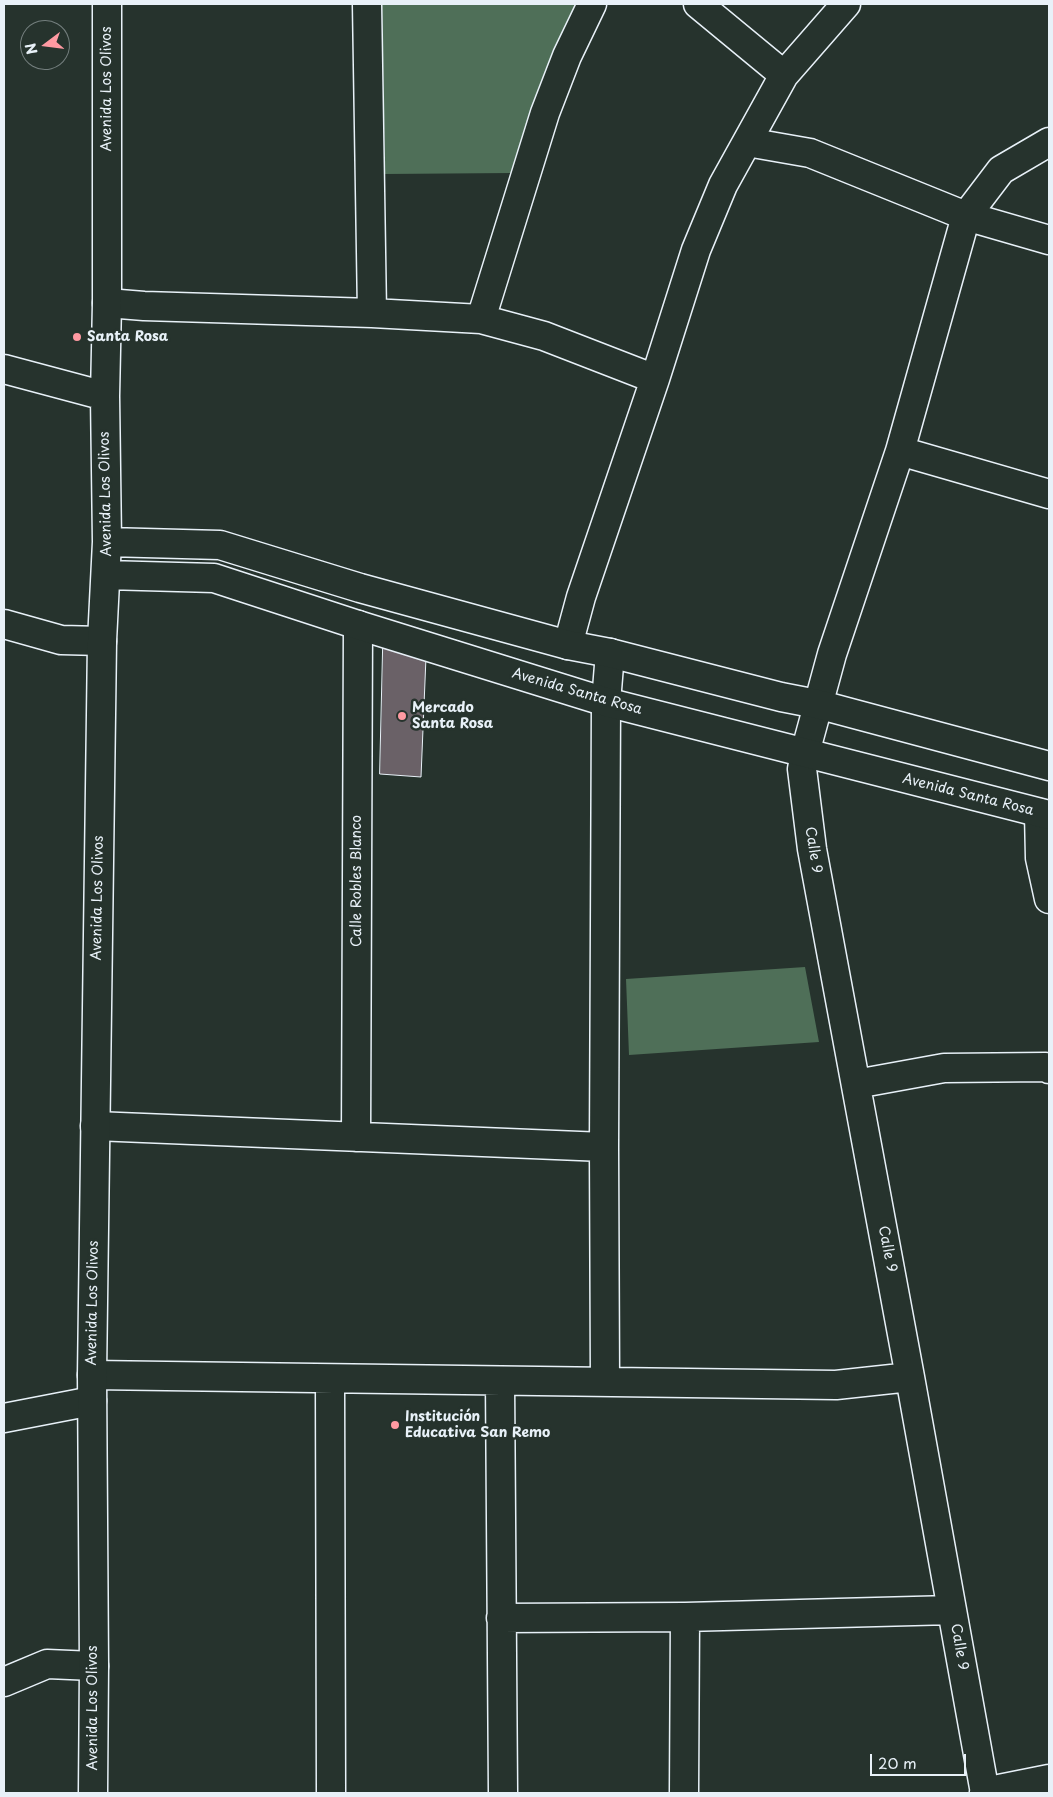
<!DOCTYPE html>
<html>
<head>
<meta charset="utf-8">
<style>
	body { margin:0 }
	#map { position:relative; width:1053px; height:1797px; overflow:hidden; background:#26332d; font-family:"Playpen Sans",sans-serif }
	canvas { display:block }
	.frame { position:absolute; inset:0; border:5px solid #e8f1f8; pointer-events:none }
	.north { position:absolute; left:20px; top:20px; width:50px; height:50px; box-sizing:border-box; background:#26332d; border:1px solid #747f7e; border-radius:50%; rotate:255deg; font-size:14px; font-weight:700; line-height:20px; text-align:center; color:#e8f1f8 }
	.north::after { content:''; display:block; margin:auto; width:18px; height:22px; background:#ff9aa2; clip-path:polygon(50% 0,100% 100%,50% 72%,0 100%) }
	.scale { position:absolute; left:870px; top:1754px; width:96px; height:22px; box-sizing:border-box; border:2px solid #e8f1f8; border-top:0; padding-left:6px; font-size:15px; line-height:18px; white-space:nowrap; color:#e8f1f8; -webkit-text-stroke:4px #26332d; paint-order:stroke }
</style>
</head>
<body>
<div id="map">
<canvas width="1053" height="1797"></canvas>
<div class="frame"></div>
<div class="north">N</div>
<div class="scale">20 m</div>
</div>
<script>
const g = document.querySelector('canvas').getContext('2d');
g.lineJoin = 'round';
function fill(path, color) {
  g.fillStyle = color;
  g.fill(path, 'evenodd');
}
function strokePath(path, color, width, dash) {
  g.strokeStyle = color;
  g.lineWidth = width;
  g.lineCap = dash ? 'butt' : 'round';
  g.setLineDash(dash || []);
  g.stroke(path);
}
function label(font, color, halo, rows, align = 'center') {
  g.font = font + ' "Playpen Sans",sans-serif';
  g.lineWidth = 5;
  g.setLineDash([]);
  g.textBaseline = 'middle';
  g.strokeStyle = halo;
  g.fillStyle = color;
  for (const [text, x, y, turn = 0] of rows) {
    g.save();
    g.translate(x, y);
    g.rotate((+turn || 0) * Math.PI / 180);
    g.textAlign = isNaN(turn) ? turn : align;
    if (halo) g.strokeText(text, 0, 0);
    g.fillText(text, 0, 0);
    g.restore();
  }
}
const green = new Path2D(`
	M382,4H578L545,75L513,173L385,174Z
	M805,967L819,1042L629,1055L626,979Z`);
const building = new Path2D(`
	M383,648L426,657L421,777L380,774Z`);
const minor = new Path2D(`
	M367,4L372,313
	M698,4L784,75
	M747,142L810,153L966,216L1049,240
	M107,303L144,306L372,313L481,319L544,336L655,379
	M481,319L545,113L567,56L592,4
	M900,451L1049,494
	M4,624L61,640L102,641
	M568,645L581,597L655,379L696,250L723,185L784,75L846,4
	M1039,813L1040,858L1049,899
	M856,1084L944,1068L1046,1067L1049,1069
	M95,1126L604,1147
	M356,1137L358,625
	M92,1375L836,1385L910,1377
	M330,1379L331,1793
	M500,1381L503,1793
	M605,1382L604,1147L606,702L610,653
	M4,1418L92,1401
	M501,1618L685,1617L952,1610
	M4,1682L47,1664L94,1666
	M984,1792L1049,1779
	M684,1793L685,1617
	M985,1793L910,1377L812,849L802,769L805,753L832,654L900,451L966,216L1001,170L1049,142`);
const tertiary = new Path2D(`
	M4,369L105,396
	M107,542L220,545L360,588L568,645L610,653L781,697L817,704L1049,766
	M106,575L214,578L358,625L606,702L1049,815
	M93,1793L94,1666L92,1375L102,641L107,542L105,396L107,303V4`);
const markers = [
	[77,337,5,"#ff9aa2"],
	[402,716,5,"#ff9aa2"],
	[395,1425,5,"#ff9aa2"]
];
const streetNames = [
	["Avenida Los Olivos",107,89,-90],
	["Avenida Los Olivos",106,494,-91],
	["Avenida Santa Rosa",577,692,16],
	["Avenida Santa Rosa",968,795,14],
	["Calle 9",813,850,81],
	["Calle Robles Blanco",357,881,-90],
	["Avenida Los Olivos",98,898,-89],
	["Calle 9",887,1249,79],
	["Avenida Los Olivos",93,1303,-89],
	["Calle 9",959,1647,80],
	["Avenida Los Olivos",93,1708,-90]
];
const poiNames = [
	["Santa Rosa",87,337],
	["Mercado",412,708],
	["Santa Rosa",412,724],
	["Institución",405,1417],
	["Educativa San Remo",405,1433]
];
fill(green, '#4f6f58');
fill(building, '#6a6167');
strokePath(building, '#e8f1f8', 1);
strokePath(minor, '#e8f1f8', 31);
strokePath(tertiary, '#e8f1f8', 31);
strokePath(minor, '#26332d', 28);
strokePath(tertiary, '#26332d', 28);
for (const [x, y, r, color] of markers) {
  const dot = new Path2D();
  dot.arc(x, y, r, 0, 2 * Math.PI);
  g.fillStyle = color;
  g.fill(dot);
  strokePath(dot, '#26332d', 2);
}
label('14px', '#e8f1f8', '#26332d', streetNames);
label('bold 14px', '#e8f1f8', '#26332d', poiNames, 'left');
</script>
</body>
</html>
